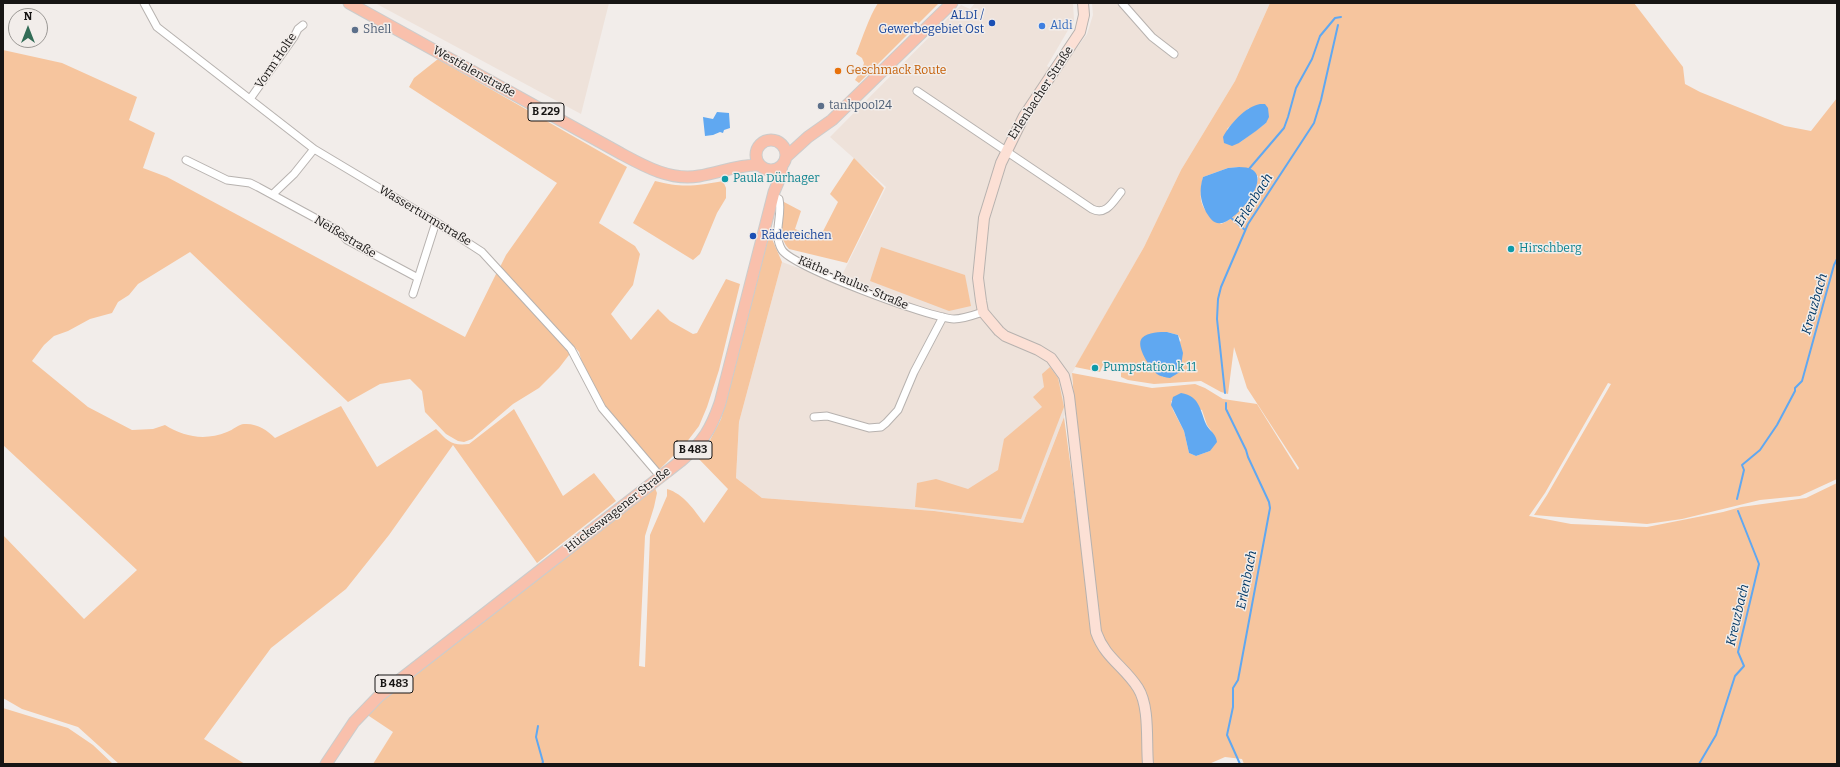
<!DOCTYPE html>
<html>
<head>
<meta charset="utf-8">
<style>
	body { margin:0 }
	#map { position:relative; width:1840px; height:767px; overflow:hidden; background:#f2edea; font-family:Bitter,serif }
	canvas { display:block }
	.frame { position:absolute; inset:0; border:4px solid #171514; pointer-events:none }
	.north { position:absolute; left:8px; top:8px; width:40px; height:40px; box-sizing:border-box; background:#f2edea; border:1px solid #9a9794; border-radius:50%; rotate:0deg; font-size:11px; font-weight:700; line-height:16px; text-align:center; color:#171514 }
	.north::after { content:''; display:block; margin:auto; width:14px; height:18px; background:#326c56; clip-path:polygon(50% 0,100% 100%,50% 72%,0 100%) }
</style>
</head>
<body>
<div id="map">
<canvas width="1840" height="767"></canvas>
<div class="frame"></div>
<div class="north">N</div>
</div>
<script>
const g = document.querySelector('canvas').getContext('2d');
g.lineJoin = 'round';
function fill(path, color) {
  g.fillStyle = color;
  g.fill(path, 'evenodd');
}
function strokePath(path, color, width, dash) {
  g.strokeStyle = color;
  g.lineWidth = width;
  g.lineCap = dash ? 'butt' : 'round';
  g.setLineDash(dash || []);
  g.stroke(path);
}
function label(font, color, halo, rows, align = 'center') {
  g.font = font + ' Bitter,serif';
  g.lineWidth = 3;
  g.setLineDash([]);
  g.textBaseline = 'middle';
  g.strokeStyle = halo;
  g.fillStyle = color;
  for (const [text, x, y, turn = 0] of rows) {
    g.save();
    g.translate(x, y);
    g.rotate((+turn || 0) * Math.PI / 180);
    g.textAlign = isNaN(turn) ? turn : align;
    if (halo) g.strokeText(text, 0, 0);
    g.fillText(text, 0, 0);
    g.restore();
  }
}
const built = new Path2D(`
	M375,3H609L581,114Z
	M975,3H1073L1074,20L1047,66L1058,73L1087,34L1093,15L1092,3H1270L1235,81L1181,170L1144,247L1072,373V396L1023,523L934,511L762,498L736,478L739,422L782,262L826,278L842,275L886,187L830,137L961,5L970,9Z`);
const green = new Path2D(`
	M878,3H939L859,83L855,80L862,69L864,63L862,58L856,54C863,37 868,19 878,3Z
	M1270,3H1634L1683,67L1685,84L1700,92L1785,126L1811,131L1837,98V479L1800,496L1760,500L1682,519L1647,524L1534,515L1547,495L1611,384L1608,383L1545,493L1529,516L1571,524L1647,527L1723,512L1741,507L1806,498L1837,483V764H1244L1242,759L1225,757L1209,764H1153L1148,704L1108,650L1099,630L1078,450L1072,373L1152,388L1195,384L1205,388L1223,399L1257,404L1298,470L1299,468L1247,388L1234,347L1228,394L1221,392L1201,381L1154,384L1128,380L1121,377V372L1114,368L1103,365L1100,372L1075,367L1144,247L1181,170L1235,81ZM1249,108L1266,123L1239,143L1227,129ZM1239,167L1258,176C1258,192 1236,219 1221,224C1200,209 1198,202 1203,177L1228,168ZM1167,332L1178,335L1181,340L1163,377L1158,374L1152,368L1157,333ZM1171,401L1202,410L1207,425L1212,432L1210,451L1196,456L1189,453L1184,431L1173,410Z
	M3,50L62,63L137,97L129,120L155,133L143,168L167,177L465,337L497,272L569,350V355L559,368L539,388L513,404L472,439L464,442L458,441L446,434L425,412L422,391L410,379L380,384L348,402L190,252L138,284L129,295L118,302L112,313L90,319L68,331L54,336L44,345L32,361L88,407L132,430L153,429L165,425C184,437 205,441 227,432C233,430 239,424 244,424C257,423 267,430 275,438L341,406L377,467L436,429C448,441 451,446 469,444L514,409L563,496L594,473L616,501L537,563L453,445L389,535L346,589L271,648L204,739L245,764H119L78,727L22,709L3,698V535L84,619L137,570L3,445Z
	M438,59L627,167L599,223L635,246L640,254L633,285L611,314L631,340L658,309L670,321L693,334L697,333L726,279L740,284L719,370L707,407L699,426L686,443L660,469L657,468C627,433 590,398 579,352L500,267L506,255L557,183L409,87L414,78Z
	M854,158L884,188L847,263L789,249C777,236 782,218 784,202L801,211L795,229L819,239L838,202L830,194Z
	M655,181C681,188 697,186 723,181L726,188V198L717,213L700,254L693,260L633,223Z
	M769,232L782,262L739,422L736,478L762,498L934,511L1023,523L1064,417L1093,633L1136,693L1141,709L1144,764H373L393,732L366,714L383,699L655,488L657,493L654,507L645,536L639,666L645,667L650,535L667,496V489C684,494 694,510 704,523L728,489L696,456L709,442L721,419Z
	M881,247L965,275L971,306L949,311L870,281Z
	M1050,367L1058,378L1064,407L1021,519L915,507L917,483L936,479L968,489L998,470L1004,439L1042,407L1033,397L1044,387L1042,374Z
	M3,708L68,728L93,745L113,764H3Z`);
const water = new Path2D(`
	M1260,104H1265L1268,108L1269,117L1266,123L1256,131L1239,143L1232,146L1224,143L1223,137C1230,124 1245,107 1260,104Z
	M717,112L729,113L730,128L724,130L723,133L720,132L713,135L705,136L703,117L713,119Z
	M1239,167C1283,167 1237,221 1222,223C1214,225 1210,218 1206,212C1200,200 1199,190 1203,177L1228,168Z
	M1167,332L1178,335L1183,353L1180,372L1170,378C1165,377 1161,377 1157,374C1150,368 1135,346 1142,338C1148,332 1160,332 1167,332Z
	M1181,393C1201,396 1200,412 1207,426C1211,432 1216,434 1217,442L1210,451L1196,456L1189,453L1184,431L1171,405L1173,397Z`);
const stream = new Path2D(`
	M1249,169L1284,128L1288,117L1296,88L1312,59L1320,36L1335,18L1341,17
	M1230,217L1245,230
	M1225,393L1217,319L1218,299L1221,287L1248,224L1314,123L1321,100L1338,25
	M1226,403V409L1246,450L1248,457L1269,502L1270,508L1238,680L1233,688V707L1227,735L1240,764
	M1737,499L1744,470L1742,465L1760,450L1777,425L1795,391V388L1802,381L1834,265L1837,259
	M538,726L536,737L543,762L542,764
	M1699,764L1716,735L1735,676L1744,666L1738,652L1759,564L1738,511`);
const street = new Path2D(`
	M144,3L157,27L314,149L436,222L482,252L571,349L602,408L660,476
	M1122,3L1152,37L1174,54
	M917,91L1092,209C1106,216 1113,202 1121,192
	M250,99L294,37L298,29L303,25
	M186,160L227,180L250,183L258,187L339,231L347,240L418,278
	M273,194L294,174L314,149
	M773,196L779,199C783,216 772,234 782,250C793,267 930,318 954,319C964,319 974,315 983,312
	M413,294L436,222
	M814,417L827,416L869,428L881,427L886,423L898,410L914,372L943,317`);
const secondary = new Path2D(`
	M1083,3L1084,15L1080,32L1024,116L1001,163L984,218L978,278L981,301L983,312L988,318L999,331L1005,336L1038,350L1051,358L1064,376L1069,396L1096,632C1105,658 1124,666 1138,688C1150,707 1146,742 1148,764`);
const primary = new Path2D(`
	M349,3L620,153C644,166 670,181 699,176C719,173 739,164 760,165
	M756 155a15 15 0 1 1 30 0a15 15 0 1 1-30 0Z
	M786,157L808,137L832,120L952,3
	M326,764L354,722L379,696L682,460C703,442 711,429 720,403L774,192L779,180L782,166`);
const markers = [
	[992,23,4,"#1a4fb4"],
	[1042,26,4,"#3f7fe0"],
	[355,30,4,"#5c6f8a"],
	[838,71,4,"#e8710a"],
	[821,106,4,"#5c6f8a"],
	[725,179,4,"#0f9aa8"],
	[753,236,4,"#1a4fb4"],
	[1511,249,4,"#0f9aa8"],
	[1095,368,4,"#0f9aa8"]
];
const shields = [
	[546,112,36],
	[693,450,38],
	[394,684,38]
];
const shieldNames = [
	["B 229",546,112],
	["B 483",693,450],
	["B 483",394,684]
];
const transitNames = [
	["ALDI /",984,16],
	["Gewerbegebiet Ost",984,30],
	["Rädereichen",761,236,"left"]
];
const shopNames = [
	["Aldi",1050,26]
];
const serviceNames = [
	["Shell",363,30],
	["tankpool24",829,106]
];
const streetNames = [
	["Vorm Holte",276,61,-56],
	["Westfalenstraße",474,72,29],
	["Erlenbacher Straße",1041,93,-57],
	["Wasserturmstraße",425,216,31],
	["Neißestraße",345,237,31],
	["Käthe-Paulus-Straße",853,283,23],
	["Hückeswagener Straße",618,510,-38]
];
const foodNames = [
	["Geschmack Route",846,71]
];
const cultureNames = [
	["Paula Dürhager",733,179],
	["Hirschberg",1519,249],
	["Pumpstation k 11",1103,368]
];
const waterNames = [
	["Erlenbach",1254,200,-58],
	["Kreuzbach",1815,304,-74],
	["Erlenbach",1247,580,-79],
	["Kreuzbach",1738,615,-77]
];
fill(built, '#eee2da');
fill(green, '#f6c59e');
fill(water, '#60a8f1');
strokePath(stream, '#60a8f1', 2);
strokePath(street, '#b7b2af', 9);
strokePath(secondary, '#b7b2af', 12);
strokePath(primary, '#cccccb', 13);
strokePath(street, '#fff', 7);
strokePath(secondary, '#fce0d5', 10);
strokePath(primary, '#f9c0ac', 11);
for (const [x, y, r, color] of markers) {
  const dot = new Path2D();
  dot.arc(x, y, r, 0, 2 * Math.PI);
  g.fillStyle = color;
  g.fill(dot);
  strokePath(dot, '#f2edea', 1.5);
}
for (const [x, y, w] of shields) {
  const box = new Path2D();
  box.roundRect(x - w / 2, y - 9, w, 18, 3);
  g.fillStyle = '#f2edea';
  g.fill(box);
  strokePath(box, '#171514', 1);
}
label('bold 11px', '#171514', null, shieldNames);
label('12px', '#164399', '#f2edea', transitNames, 'right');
label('12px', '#366cbe', '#f2edea', shopNames, 'left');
label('12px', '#4e5e75', '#f2edea', serviceNames, 'left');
label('12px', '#171514', '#f2edea', streetNames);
label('12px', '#c56008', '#f2edea', foodNames, 'left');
label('12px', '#0d838f', '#f2edea', cultureNames, 'left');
label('italic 13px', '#003764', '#f2edea', waterNames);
</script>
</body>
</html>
